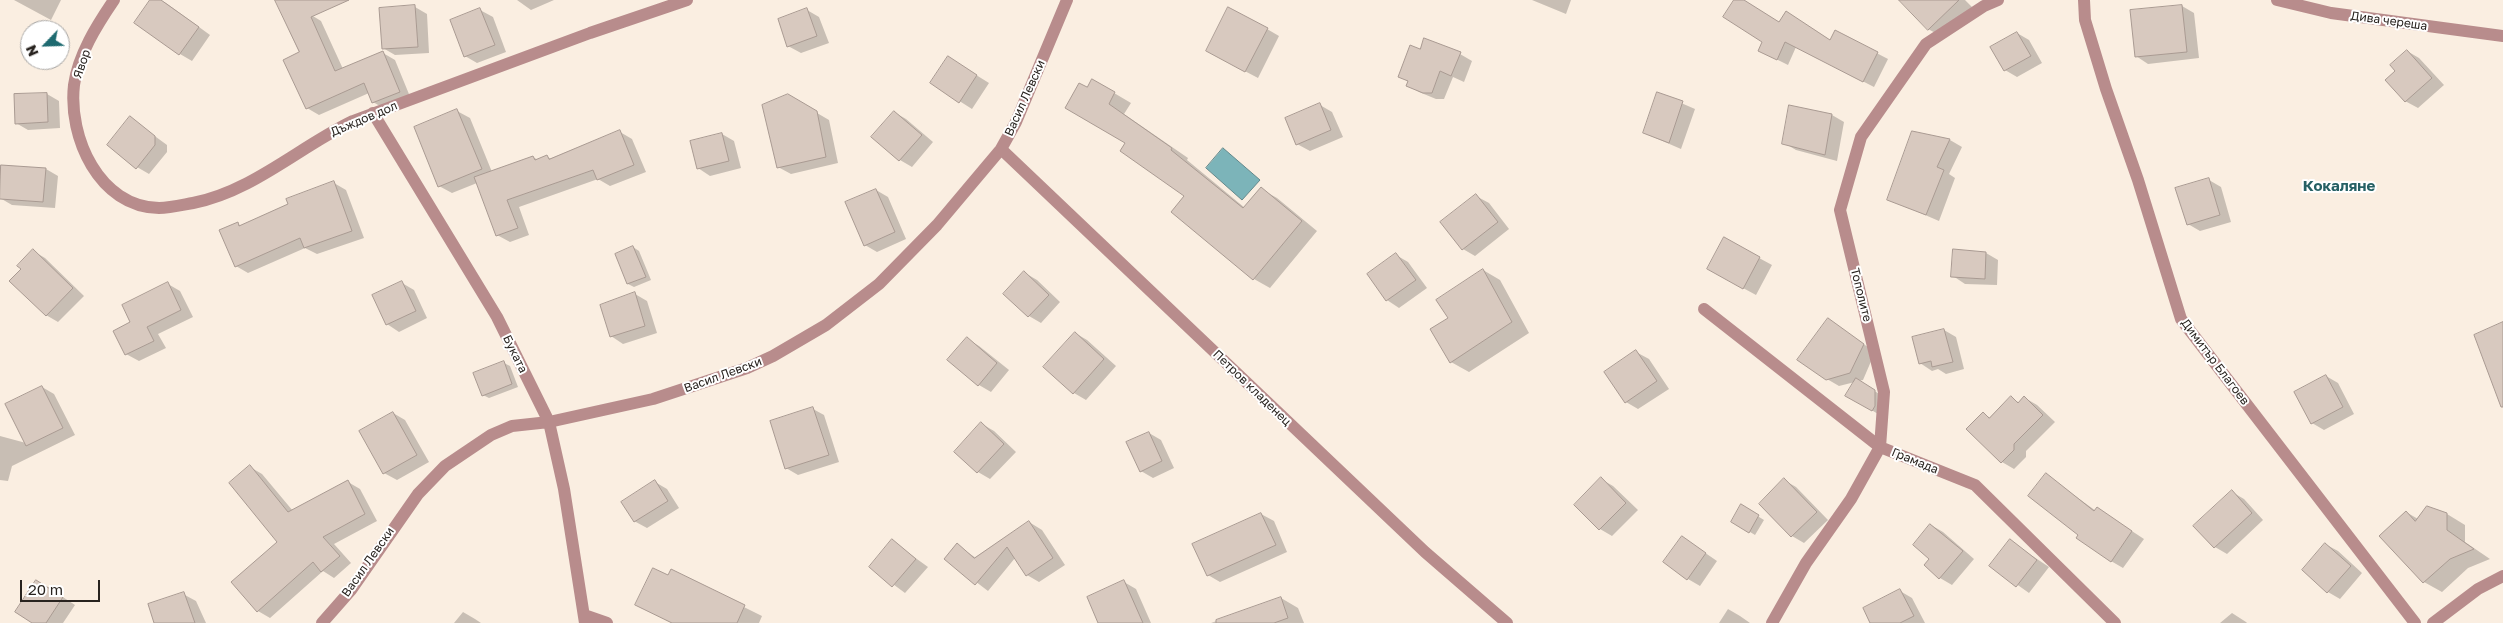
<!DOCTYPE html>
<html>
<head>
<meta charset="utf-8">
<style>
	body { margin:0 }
	#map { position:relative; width:2503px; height:623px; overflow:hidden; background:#faeee1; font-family:"Golos Text",sans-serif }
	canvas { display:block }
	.north { position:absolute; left:20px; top:20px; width:50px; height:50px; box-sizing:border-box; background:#fff; border:1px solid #a9a7a5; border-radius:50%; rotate:246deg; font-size:14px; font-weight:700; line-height:20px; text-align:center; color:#28231f }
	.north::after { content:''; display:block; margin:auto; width:18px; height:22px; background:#1e6a70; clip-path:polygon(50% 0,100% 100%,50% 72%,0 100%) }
	.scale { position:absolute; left:20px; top:580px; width:80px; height:22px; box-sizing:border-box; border:2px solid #28231f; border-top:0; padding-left:6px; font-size:15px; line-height:18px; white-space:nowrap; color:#28231f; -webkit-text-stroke:4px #fff; paint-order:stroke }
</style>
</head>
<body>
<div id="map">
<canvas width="2503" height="623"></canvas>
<div class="north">N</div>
<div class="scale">20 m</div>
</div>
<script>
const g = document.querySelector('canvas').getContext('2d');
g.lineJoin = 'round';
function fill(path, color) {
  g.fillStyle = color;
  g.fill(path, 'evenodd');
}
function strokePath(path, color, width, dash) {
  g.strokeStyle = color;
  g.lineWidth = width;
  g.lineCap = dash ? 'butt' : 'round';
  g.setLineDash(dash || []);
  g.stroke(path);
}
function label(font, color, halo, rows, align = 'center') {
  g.font = font + ' "Golos Text",sans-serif';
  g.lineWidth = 4;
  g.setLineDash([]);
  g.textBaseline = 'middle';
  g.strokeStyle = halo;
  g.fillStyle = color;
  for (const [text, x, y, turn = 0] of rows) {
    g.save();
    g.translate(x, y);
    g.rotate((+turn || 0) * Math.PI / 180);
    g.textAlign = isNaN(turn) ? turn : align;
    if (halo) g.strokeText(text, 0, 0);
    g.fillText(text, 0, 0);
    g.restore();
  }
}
const water = new Path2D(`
	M1223,148L1260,180L1242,200L1206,168Z`);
const shadow = new Path2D(`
	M14,0H61L51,20Z
	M151,0H160L166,3L210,35L192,61L180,54Z
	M517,0H554L531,10Z
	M1532,0H1571L1566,14Z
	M1736,0H1743L1780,23L1787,12L1831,41L1836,32L1888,59L1874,87L1796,47L1788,65L1770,56L1764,41Z
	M1919,0H1965L1972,7L1941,36L1928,29Z
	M2182,6L2194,13L2199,58L2148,64L2136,56L2131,11Z
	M415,7L427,14L429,53L395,55L383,48Z
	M480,10L493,17L506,52L477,63L465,56Z
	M807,10L819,17L829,43L801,53L788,46Z
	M308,13L321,21L343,69L383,53L395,60L411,99L385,109L373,102L369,93L319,115L307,108L301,53Z
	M1267,29L1279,36L1258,78L1220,58Z
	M2017,33L2029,40L2042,63L2017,77L2005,70Z
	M1421,50L1460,54L1472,61L1464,82L1453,77L1444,99H1436L1419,92L1407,85L1409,82L1399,76Z
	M2407,51L2419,58L2444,85L2418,108L2405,101L2396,71Z
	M960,65L989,83L972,109L931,83Z
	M1092,80L1131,103L1124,114L1188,158L1187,160L1245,208L1261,189L1277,198L1317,231L1270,288L1254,279L1172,212L1185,195L1127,142L1087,89Z
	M1658,93L1695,109L1681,149L1644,133Z
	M47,94L59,101L60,128L28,130L16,123Z
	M788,96L829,120L838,163L791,174L778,167Z
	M1320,105L1332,112L1343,137L1310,151L1297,144Z
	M457,111L470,118L492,172L533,157L538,160L547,157L552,159L620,132L632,139L646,172L610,186L598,179L519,207L529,235L510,242L497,235L477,183L452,193L439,186Z
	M894,112L906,119L933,142L912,167L900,160Z
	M1832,115L1844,122L1837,161L1796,150L1784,143Z
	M130,118L167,145V152L149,174L137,167Z
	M1913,132L1950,140L1962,147L1949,174L1955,178L1939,221L1888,199Z
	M722,134L734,141L741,168L710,176L698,168Z
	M46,169L58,176L55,208L12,205L0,198Z
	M2209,180L2221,187L2231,222L2200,231L2188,224Z
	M334,183L346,190L364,238L317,254L305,248L248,273L236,266L238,224L242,226Z
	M876,190L888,197L906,239L877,252L865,245Z
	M1476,196L1489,203L1509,229L1475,256L1463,249Z
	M1724,239L1772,265L1756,295L1708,269Z
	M633,247L639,251L651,280L634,287L628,284L616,254Z
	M33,251L45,258L84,296L58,322L46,315L23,269Z
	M1954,251L1986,253L1998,260L1997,285L1965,284L1953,276Z
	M1396,255L1408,262L1427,288L1399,308L1387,300L1368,274Z
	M1483,270L1500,280L1529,333L1469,372L1451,362Z
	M1025,273L1037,280L1060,302L1041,323L1029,316Z
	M402,283L414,290L427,318L399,332L387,324L373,296Z
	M168,284L180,291L193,317L158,334L166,348L139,361L126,354L132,323Z
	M635,294L647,301L657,333L623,344L611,336Z
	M1829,320L1875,352L1863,380L1858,381L1881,395L1878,414L1847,395L1855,382L1839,386L1827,379Z
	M1944,330L1956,337L1964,369L1946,374L1938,369L1932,371L1920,363Z
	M1075,333L1087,340L1116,366L1086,400L1074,393Z
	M967,339L979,346L1009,370L991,392L979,385Z
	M1636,352L1649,359L1669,389L1638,409L1626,402L1606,372Z
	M504,363L510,366L518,387L489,398L483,395Z
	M2326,376L2338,383L2354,414L2324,430L2312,423Z
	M42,387L54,394L75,435L12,466L8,481L0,480V436L26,443Z
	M2011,398L2020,403L2025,398L2037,405L2055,422L2026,451V457L2014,469L2002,462L1968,429L1983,414L1991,418Z
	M813,409L824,415L839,462L798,475L786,468Z
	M393,413L405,420L429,462L397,480L384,473Z
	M982,424L994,431L1016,452L990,479L978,472L956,452Z
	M1149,433L1161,440L1174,468L1153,478L1141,471Z
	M250,467L262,474L293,511L348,482L360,489L377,521L334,544L351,563L334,578L323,571L270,618L258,611L279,542Z
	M2046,475L2096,511L2109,516L2144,539L2123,568L2111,561L2080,534Z
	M1601,479L1613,486L1638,510L1612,536L1600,529L1576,505Z
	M1784,480L1796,487L1828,520L1804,543L1792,536Z
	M655,482L667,489L679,508L647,528L634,521Z
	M2232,492L2244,499L2263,520L2227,554L2215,547Z
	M1741,506L1764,520L1755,535L1732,521Z
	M2406,512L2418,519L2447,514L2465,525V542L2490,559L2468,568L2442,592L2424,582Z
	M1261,514L1274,521L1287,552L1220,582L1208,575Z
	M1029,522L1042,530L1065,565L1039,582L1027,575L1015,558L988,591L946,559L957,545L976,558Z
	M1931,525L1943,532L1974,559L1952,585L1940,578L1931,558Z
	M1682,537L1717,561L1700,586L1688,579Z
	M892,541L928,567L905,593L870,567Z
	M2010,541L2049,567L2029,593L1991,566Z
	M2325,544L2338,551L2362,573L2340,599L2328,592Z
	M671,571L762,616L759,623H671L637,605L668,577Z
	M1124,582L1136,589L1151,623H1100Z
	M49,588L75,605L63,623H34Z
	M1900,591L1912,598L1925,623H1871Z
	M183,594L196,601L206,623H155Z
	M1281,598L1298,608L1304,623H1211Z
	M1728,609L1740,616L1750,623H1719Z
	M463,612L475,619L481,623H454Z
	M2232,613L2246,622L2247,623H2220Z`);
const building = new Path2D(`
	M150,0H161L199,27L179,55L134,23Z
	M275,0H349L311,17L335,71L383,51L400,92L372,103L364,83L306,109L283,60L299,52Z
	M1734,0H1744L1779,22L1786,11L1830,40L1835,30L1878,52L1863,82L1785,42L1777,60L1758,51L1762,42L1723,17Z
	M1899,0H1959L1928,30Z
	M415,5L418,47L382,49L379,8Z
	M2182,5L2187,52L2135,57L2130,10Z
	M1228,7L1268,28L1245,72L1206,51Z
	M480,8L495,45L464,57L450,20Z
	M807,8L817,36L787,47L778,19Z
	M2017,32L2031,56L2004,71L1990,47Z
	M1424,38L1461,52L1451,76L1440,71L1432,93H1423L1406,86L1408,81L1398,77L1410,45L1420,49Z
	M2407,50L2432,78L2405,102L2385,80L2395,71L2390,65Z
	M948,56L977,75L959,103L930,83Z
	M1092,79L1115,92L1109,104L1172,148L1171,150L1243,208L1261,187L1302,221L1253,280L1171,212L1184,196L1120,151L1125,143L1065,108L1079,83L1087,87Z
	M1657,92L1683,101L1669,143L1643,133Z
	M47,93L48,122L15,124L14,94Z
	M788,94L817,111L826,157L777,168L762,105Z
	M1320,103L1331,130L1296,145L1285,118Z
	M1789,105L1832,114L1825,155L1782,144Z
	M457,109L482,169L438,187L414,127Z
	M894,111L922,135L899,161L871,137Z
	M130,116L155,136V145L136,169L107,145Z
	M620,130L634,165L597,180L593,170L507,200L518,228L496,236L474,177L533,156L535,160L547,155L549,159Z
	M1912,131L1950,139L1937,167L1944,170L1926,215L1887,200Z
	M722,133L729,161L697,169L690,141Z
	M1,165L46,168L43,202L0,199Z
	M2209,178L2220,215L2187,225L2175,188Z
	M334,181L352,231L304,248L300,238L235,267L219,230L238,222L239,226L288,204L286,199Z
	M876,189L895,232L864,246L845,202Z
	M1476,194L1498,222L1462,250L1440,222Z
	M1724,237L1760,257L1743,289L1707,269Z
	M633,246L646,277L627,284L615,254Z
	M33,249L73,288L46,316L9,281L21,269L17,266Z
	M1953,249L1986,252L1985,279L1951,277Z
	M1396,253L1416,280L1386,301L1367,274Z
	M1483,269L1512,322L1450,363L1430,329L1448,318L1436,300Z
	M1024,271L1049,295L1028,317L1003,294Z
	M402,281L416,311L386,325L372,295Z
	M168,282L181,310L147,327L154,341L125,355L113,331L130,322L122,305Z
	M635,292L645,326L610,337L600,305Z
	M1828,318L1864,344L1850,373L1826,380L1797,360Z
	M2503,322V407H2501L2474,335Z
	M1944,329L1953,362L1932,367L1931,361L1919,364L1912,337Z
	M1075,332L1104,359L1073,394L1043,367Z
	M967,337L997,363L978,386L947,360Z
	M1636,350L1657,381L1625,403L1604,372Z
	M504,361L512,384L482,396L473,373Z
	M2326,375L2343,407L2311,424L2294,392Z
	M1856,378L1875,390V406L1872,411L1845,396Z
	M42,386L63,428L26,446L5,404Z
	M2011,396L2018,403L2024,396L2043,415L2014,444V450L2001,463L1966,429L1983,412L1989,418Z
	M813,407L829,455L785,469L770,421Z
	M393,412L417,455L383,474L359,431Z
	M981,422L1004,444L977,473L954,452Z
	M1149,432L1162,461L1140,472L1126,442Z
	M250,465L288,512L348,480L365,514L323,537L340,556L321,572L313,562L257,612L231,582L277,542L229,483Z
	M2046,473L2094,511L2097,507L2132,531L2111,562L2076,538L2078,535L2028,496Z
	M1601,477L1626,503L1599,530L1574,505Z
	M1784,478L1817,512L1791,537L1759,504Z
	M655,480L668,501L634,522L621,502Z
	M2232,490L2252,513L2214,548L2193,526Z
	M1741,504L1759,515L1749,533L1731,522Z
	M2427,506L2447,513V530L2474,549L2450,559L2423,583L2379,536L2406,511L2415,521Z
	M1261,513L1276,545L1207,576L1192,544Z
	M1029,521L1053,558L1026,576L1007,547L975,585L944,559L957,543L974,558Z
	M1930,524L1963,551L1939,579L1924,565L1929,559L1913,545Z
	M1682,536L1706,553L1687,580L1663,562Z
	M892,539L916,559L892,587L869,567Z
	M2010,539L2037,560L2016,587L1989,566Z
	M2325,543L2351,566L2327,593L2302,570Z
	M653,568L668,575L671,569L745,605L737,623H672L635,605Z
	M36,580L63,597L46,623H32L15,612Z
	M1124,580L1143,623H1098L1087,597Z
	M1900,589L1914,616L1900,623H1870L1863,608Z
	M184,592L195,623H154L148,604Z
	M1281,597L1288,618L1274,623H1216V620Z`);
const service = new Path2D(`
	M1704,309L1880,447`);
const minor = new Path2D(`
	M114,0C97,25 78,55 74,85C68,137 99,207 159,208C170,208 182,205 193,203C253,191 299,147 353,121L590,33L687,0
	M2084,0L2085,20L2106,89L2138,180L2181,319L2415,623
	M2277,0L2331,13L2503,36
	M373,113L497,317L549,422L564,489L585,623
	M1001,149L1425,552L1507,623
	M1880,447L1975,485L2115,623
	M584,615L607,623
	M322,623L351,590L418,494L445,466L491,435L512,426L549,422L653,399L747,368L773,356L826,325L879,284L937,225L1001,149L1016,122L1067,0
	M1772,623L1806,563L1851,499L1880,447L1884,392L1840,210L1861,137L1926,44L1984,6L1998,0
	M2433,623L2478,589L2503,576`);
const streetNames = [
	["Дива череша",2389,21,8],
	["Явор",82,64,-71],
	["Васил Левски",1025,98,-66],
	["Дъждов дол",364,119,-23],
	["Тополите",1861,295,76],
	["Буката",515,354,64],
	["Димитър Благоев",2215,362,53],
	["Васил Левски",723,375,-20],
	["Петров кладенец",1252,388,44],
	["Грамада",1915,461,22],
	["Васил Левски",368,562,-55]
];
const quarterNames = [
	["Кокаляне",2339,186]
];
fill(water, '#7cb4b9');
strokePath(water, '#63888b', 1);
fill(shadow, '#0003');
fill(building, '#d8c9bf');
strokePath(building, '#a99a92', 1);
strokePath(service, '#b88c8c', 12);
strokePath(minor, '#b88c8c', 12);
label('12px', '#28231f', '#fff', streetNames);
label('bold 15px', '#266064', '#fff', quarterNames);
</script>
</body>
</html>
